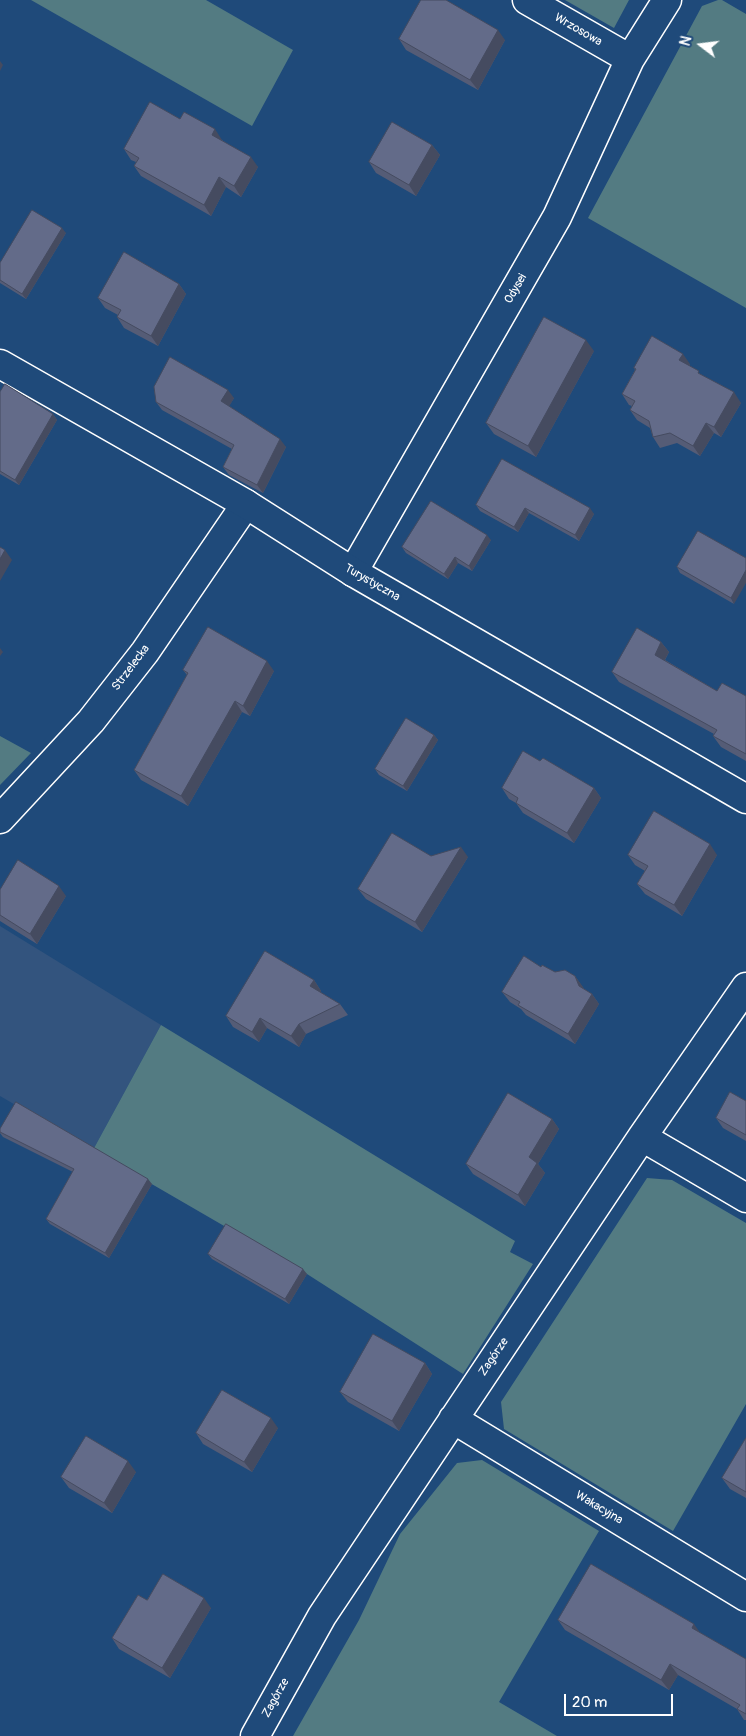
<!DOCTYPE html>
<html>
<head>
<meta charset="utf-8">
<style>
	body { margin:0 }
	#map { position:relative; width:746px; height:1736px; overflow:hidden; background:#1f4a7a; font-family:Pangolin,sans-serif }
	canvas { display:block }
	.north { position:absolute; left:676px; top:20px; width:50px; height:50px; -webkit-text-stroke:4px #1f4a7a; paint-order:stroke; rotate:285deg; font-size:14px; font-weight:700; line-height:20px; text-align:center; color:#fff }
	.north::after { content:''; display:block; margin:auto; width:18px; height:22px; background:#fff; clip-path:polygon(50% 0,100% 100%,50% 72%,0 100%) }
	.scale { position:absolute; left:564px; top:1694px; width:109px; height:22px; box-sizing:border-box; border:2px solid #fff; border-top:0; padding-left:6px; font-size:15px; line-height:18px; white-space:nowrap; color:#fff; -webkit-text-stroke:4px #1f4a7a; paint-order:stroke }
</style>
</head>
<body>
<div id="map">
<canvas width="746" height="1736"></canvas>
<div class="north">N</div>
<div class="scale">20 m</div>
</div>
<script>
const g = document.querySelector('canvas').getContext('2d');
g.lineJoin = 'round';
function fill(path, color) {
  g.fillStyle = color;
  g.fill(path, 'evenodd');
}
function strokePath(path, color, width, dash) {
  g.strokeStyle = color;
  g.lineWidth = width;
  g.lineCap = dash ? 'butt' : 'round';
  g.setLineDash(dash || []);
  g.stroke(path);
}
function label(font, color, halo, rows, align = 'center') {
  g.font = font + ' Pangolin,sans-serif';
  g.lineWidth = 4;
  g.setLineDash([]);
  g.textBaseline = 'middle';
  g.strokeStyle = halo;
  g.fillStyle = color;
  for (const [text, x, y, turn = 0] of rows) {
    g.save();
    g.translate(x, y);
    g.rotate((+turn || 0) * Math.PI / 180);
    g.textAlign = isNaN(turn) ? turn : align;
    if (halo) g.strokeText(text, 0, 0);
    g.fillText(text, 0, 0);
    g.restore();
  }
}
const built = new Path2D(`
	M0,926L161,1025L93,1150L0,1096Z`);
const green = new Path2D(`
	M31,0H206L293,50L252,126Z
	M565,0H629L614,28Z
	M718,0H722L746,14V308L588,218L702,6Z
	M0,736L31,753L0,785Z
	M161,1025L515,1241L510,1252L533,1264L463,1374L307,1274L93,1150Z
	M647,1178L672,1180L746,1223V1404L673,1531L504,1429L501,1402Z
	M482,1460L599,1531L499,1702L557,1736H293L359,1620L400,1534L457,1463Z`);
const minor = new Path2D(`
	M527,0L630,59
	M353,572L557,217L630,59L667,0
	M0,819L91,721L145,652L246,504
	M642,1137L746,1198
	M453,1419L746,1597
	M255,1736L322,1616L642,1137L746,987`);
const tertiary = new Path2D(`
	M0,364L246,504L353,572L746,799`);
const wall = new Path2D(`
	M399,39L505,40L478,90L406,50Z
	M180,119L222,140L258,167L241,197L226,187L211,216L141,176L134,166L136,162L131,160L124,149Z
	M432,145L440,155L416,196L376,173L369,162Z
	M66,233L26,299L0,283V263Z
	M179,284L186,294L158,346L124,328L117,317L118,315L105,308L98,298Z
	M594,351L536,457L494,434L486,423Z
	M690,364L689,366L741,403L721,437L714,433L700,456L677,443L660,448L653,437L650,428L637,420L630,410L632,406L629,405L622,394L635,370L634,368Z
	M0,392L53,414L57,420L19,485L0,474Z
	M234,398L229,406L286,447L263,493L229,475L223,467L232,449L162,410L156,402Z
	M502,459L594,514L579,541L529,513L518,532L480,511L476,505Z
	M698,531L734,604L680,573L677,567Z
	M491,540L472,571L458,563L448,579L406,553L402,547Z
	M661,642L669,652L665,660L717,691L746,696V761L721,747L713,736L714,734L619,682L612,672Z
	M183,670L274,671L250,716L242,712L188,806L141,780L134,770L187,675Z
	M434,735L438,740L407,791L379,775L375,769Z
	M502,788H594L601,798L574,843L523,813L516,803L509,799Z
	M628,855H717L682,916L645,894L637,884L645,871L635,865Z
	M468,857L422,932L366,899L358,889Z
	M0,890L66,896L37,944L0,921Z
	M541,967L555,972L575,976L584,989L592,994L599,1004L575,1044L526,1015L521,1009L510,1002L502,992Z
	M314,980L321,991L320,992L340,1004L348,1015L306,1034L299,1047L267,1028L259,1042L233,1027L226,1016Z
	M746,1100V1141L723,1128L716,1118Z
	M552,1119L559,1129L538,1164L545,1173L525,1206L473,1174L466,1164Z
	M0,1129L152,1184L109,1258L50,1224L46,1219L73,1172L3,1137L0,1133Z
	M208,1254L307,1274L289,1304L212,1259Z
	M425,1363L432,1374L399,1431L348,1402L340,1392Z
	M278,1428L252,1472L203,1444L196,1433Z
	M746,1438V1498L730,1489L722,1478Z
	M136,1472L112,1513L69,1488L61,1477Z
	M147,1600L211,1608L170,1678L119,1649L112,1638Z
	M558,1620L700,1633L746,1659V1720H744L737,1709L678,1675L669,1690L565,1630Z`);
const shadedWall = new Path2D(`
	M498,30L505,40L478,90L470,80Z
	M0,61L3,65L0,71Z
	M215,129L222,140L219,145L212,135Z
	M432,145L440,155L416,196L409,185Z
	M251,157L258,167L241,197L234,186Z
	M219,177L226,187L211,216L204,205Z
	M62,228L66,233L26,299L22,294Z
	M179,284L186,294L158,346L151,336Z
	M586,340L594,351L536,457L528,446Z
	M683,354L690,364L686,371L679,360Z
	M228,390L234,398L227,410L221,401Z
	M734,392L741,403L721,437L714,427Z
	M53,414L57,420L19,485L15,480Z
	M706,423L714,433L700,456L693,446Z
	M280,439L286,447L263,493L257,485Z
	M525,508L529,513L518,532L514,527Z
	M590,508L594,514L579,541L575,535Z
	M487,535L491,540L472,571L469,566Z
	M5,550L12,560L0,581V559Z
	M455,557L458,563L448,579L444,574Z
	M746,570V583L734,604L731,598Z
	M661,642L669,652L662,665L655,655Z
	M0,648L3,652L0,656Z
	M267,661L274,671L250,716L243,706Z
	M235,701L242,712L188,806L181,796Z
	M434,735L438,740L407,791L403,786Z
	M594,788L601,798L574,843L567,833Z
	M710,844L717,855L682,916L674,905Z
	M461,847L468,857L422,932L415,922Z
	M59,886L66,896L37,944L30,934Z
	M575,976L583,987L586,997L579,986Z
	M314,980L321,991L318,997L310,986Z
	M592,994L599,1004L575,1044L568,1034Z
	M260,1018L267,1028L259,1042L252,1032Z
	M299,1024L306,1034L299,1047L291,1036Z
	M552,1119L559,1129L538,1164L545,1173L525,1206L518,1195L529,1157Z
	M148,1179L152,1184L109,1258L105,1253Z
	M303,1269L307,1274L289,1304L285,1299Z
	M425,1363L432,1374L399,1431L392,1421Z
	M271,1418L278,1428L252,1472L244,1462Z
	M128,1461L136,1472L112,1513L104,1503Z
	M204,1598L211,1608L170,1678L162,1668Z
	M694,1624L701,1634L692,1628Z
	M670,1664L678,1675L669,1690L661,1680Z`);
const building = new Path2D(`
	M421,0H446L498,30L470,80L399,39Z
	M150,102L180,119L184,112L215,129L212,135L251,157L234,186L219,177L204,205L134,166L139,158L124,149Z
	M392,122L432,145L409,185L369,162Z
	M32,210L62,228L22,294L0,280V263Z
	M124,252L179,284L151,336L117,317L121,310L98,298Z
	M544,317L586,340L528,446L486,423Z
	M652,336L683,354L679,360L699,371L698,373L734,392L714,427L706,423L693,446L670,433L653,437L649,421L630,410L635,401L622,394L636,369L634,368Z
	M170,357L228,390L221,401L280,439L257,485L223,467L234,445L156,402L154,387Z
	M5,384L53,414L15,480L0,471V392Z
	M502,459L590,508L575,535L525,508L514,527L476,505Z
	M431,501L487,535L469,566L455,557L444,574L402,547Z
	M698,531L746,558V570L731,598L677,567Z
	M0,547L5,550L0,559Z
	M208,627L267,661L243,706L235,701L181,796L134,770L188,673L183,670Z
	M637,628L661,642L655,655L717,691L722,683L746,696V754L713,736L717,730L612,672Z
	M406,718L434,735L403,786L375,769Z
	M523,751L540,761L543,758L594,788L567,833L516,803L518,798L502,788Z
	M654,811L710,844L674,905L637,884L648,866L628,855Z
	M392,833L431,856L461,847L415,922L358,889Z
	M18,860L59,886L30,934L0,915V890Z
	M265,951L314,980L310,986L340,1004L299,1024L291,1036L260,1018L252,1032L226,1016Z
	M524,956L541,967L542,965L555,972L565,970L575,976L579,986L592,994L568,1034L518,1005L520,1002L502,992Z
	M730,1092L746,1101V1100V1135L716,1118Z
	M508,1093L552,1119L529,1157L537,1163L518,1195L466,1164Z
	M16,1102L148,1179L105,1253L46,1219L74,1169L0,1132V1129Z
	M226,1224L303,1269L285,1299L208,1254Z
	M373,1334L425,1363L392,1421L340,1392Z
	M222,1390L271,1418L244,1462L196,1433Z
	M86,1436L128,1461L104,1503L61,1477Z
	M746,1438V1492L722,1478Z
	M591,1564L694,1624L692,1628L746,1659V1714L737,1709L740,1705L670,1664L661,1680L558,1620Z
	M163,1574L204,1598L162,1668L112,1638L138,1595L147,1600Z`);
const streetNames = [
	["Wrzosowa",578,30,30],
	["Odysei",516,289,-60],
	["Turystyczna",372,583,30],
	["Strzelecka",131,668,-53],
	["Zagórze",494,1357,-56],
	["Wakacyjna",599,1508,31],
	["Zagórze",276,1698,-61]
];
fill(built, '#33547e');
fill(green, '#537b82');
strokePath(minor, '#fff', 31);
strokePath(tertiary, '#fff', 31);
strokePath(minor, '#1f4a7a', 28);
strokePath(tertiary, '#1f4a7a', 28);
fill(wall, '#555c76');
fill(shadedWall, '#454b60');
fill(building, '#636b89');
strokePath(building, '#454b60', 1);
label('12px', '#fff', '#1f4a7a', streetNames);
</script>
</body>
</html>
